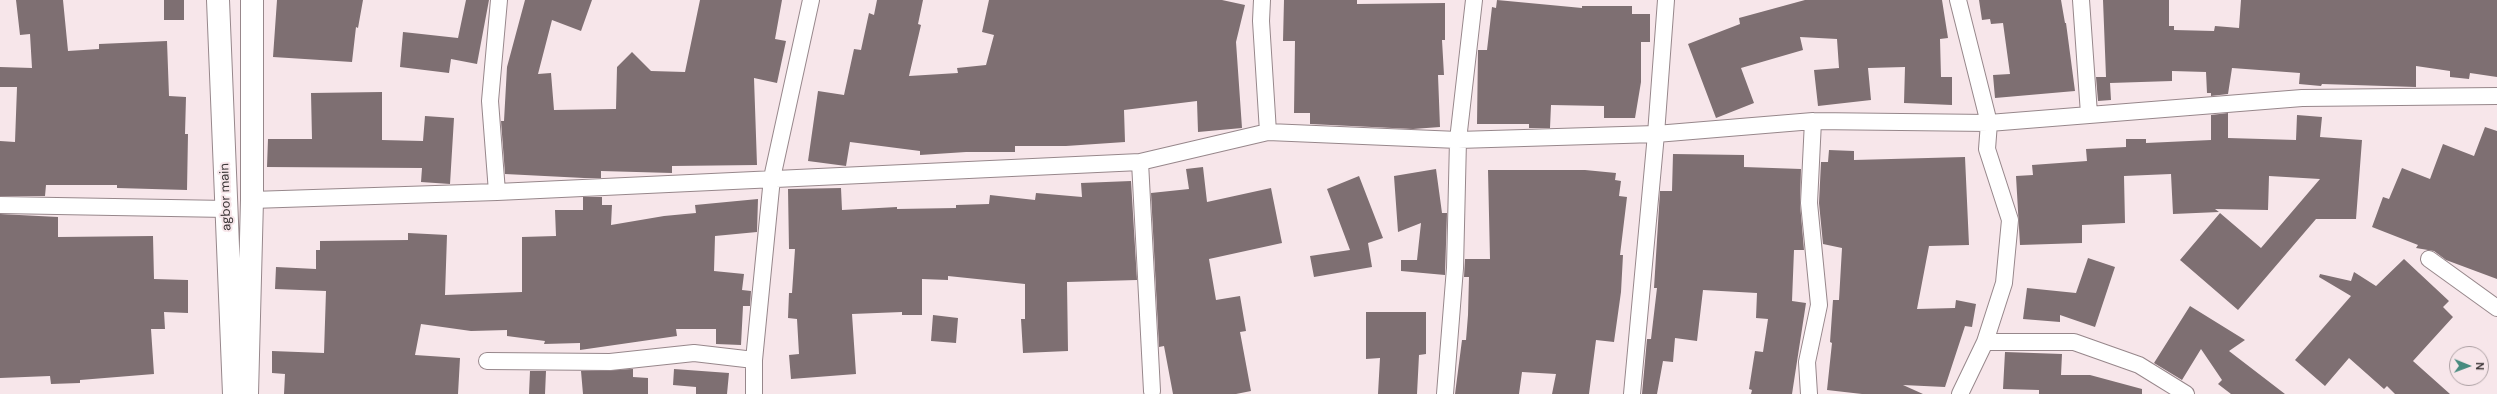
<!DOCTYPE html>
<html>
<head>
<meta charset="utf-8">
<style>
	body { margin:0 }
	#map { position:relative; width:2497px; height:394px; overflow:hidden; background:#f7e6ea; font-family:"DM Sans",sans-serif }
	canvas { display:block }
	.north { position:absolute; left:2449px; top:346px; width:40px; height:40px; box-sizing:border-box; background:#f7e6ea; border:1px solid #ada1a4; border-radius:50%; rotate:91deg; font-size:11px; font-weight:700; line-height:16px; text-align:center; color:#3f393a }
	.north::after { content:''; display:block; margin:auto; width:14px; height:18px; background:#478b7f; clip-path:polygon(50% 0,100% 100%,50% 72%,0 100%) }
</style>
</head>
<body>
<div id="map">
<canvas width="2497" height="394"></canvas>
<div class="north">N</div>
</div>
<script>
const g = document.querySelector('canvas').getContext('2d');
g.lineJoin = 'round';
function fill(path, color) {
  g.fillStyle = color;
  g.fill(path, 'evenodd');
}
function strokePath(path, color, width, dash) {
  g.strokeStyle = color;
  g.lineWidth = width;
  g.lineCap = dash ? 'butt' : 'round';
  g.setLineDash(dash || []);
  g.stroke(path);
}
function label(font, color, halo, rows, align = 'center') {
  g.font = font + ' "DM Sans",sans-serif';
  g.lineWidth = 4;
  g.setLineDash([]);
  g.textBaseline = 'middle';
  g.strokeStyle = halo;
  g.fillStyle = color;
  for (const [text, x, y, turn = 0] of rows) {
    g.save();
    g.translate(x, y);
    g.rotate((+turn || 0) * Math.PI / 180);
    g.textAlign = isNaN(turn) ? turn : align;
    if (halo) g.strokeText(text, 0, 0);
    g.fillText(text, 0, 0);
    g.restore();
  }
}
const building = new Path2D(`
	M16,0H63L68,51L99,49V44L167,41L169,96L186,97L185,134H188L187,190L117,188V185H46L45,196H0V141L15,142L17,87H0V67L32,68L30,34L20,35Z
	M164,0H184V20H164Z
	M277,0H363L358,28L356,27L352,62L273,57Z
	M466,0H489L477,64L451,59L449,73L400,67L403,32L458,38Z
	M525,0H592L581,31L552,20L538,74L551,73L554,110L616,109L617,67L632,52L651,71L685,72L700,0H782L775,39L786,41L777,83L754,78L757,165L672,166V173L601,171V178H584L505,174L501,121H504L507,67Z
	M877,0H923L918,24L921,25L909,76L958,73L957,68L986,65L994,35L982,32L989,0H1222L1245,5L1236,42L1242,128L1198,132L1197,101L1124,110L1125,142L1066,146H1015V152H966L920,155V151L850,142L846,166L808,161L818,91L844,95L854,49L861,50L869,13L874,15Z
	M1284,0H1357V4L1445,3V40H1442L1444,75H1438L1440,127L1413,129L1310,124V113H1294L1295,41H1283Z
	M1497,0L1582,8V6H1632V14H1650V42H1641V82L1635,118H1604V106L1551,105L1550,128H1529V124H1477L1478,50H1487L1492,7L1496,8Z
	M1805,0H1942L1948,38L1940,39L1941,77H1952V105L1904,103L1905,67L1868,68L1871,100L1818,106L1814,70L1839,68L1837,39L1800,37L1803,50L1741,68L1754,103L1716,118L1688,44L1740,24L1739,18Z
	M1979,0H2061L2065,23H2066L2075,91L1995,98L1993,75L2010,74L2003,23L1991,24L1990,19L1982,20Z
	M2103,0H2169V26H2174V30L2214,31L2215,26L2239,28L2241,0H2497V77L2470,73L2469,79L2450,77V71L2416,66V87L2322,84L2321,86L2299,84L2300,73L2232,68L2228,94L2211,96V93H2207L2206,72L2172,71V81L2110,83L2111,100L2098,101L2096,77H2106Z
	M382,92V140L423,141L425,116L454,118L450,184L421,182L422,168L267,167L268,139H312L311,93Z
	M2228,113V138L2296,140L2297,115L2322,117L2320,137L2362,140L2356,219H2316L2238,310L2180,260L2220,213L2261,248L2320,179L2269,176L2268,210L2215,209L2219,212L2173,214L2171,174L2124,176L2125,223L2082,225V243L2020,245L2016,176L2033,175L2032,165L2087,161L2086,149L2126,147V139H2146V143L2211,140V115Z
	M2485,127L2497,131V279L2446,260L2434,251L2416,248L2418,245L2372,227L2383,197L2389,199L2402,168L2430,179L2443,144L2474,156Z
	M1829,150L1854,151V160L1965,157L1969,245L1929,246L1917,309L1955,308L1956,300L1976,304L1972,327L1965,326L1945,387L1903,385L1923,394H1862L1827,390L1832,343L1830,342L1833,300H1839L1842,248L1823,244L1819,203L1821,162H1828Z
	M1673,154L1744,155V167L1801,169L1800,204L1804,250H1794L1792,301L1806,303L1792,394H1751L1752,390L1749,389L1755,351L1763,352L1768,319L1756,318L1757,293L1703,290L1697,341L1675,338L1673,362L1663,361L1657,394H1642L1647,339H1651L1657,288H1654L1660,191H1672Z
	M1203,167L1207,202L1271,188L1282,243L1209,259L1216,300L1240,296L1246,331L1240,332L1251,391L1236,394H1173L1164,346L1159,347L1151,193L1189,189L1186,169Z
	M1436,169L1442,213H1447L1445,275L1401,271V260H1417L1421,223L1398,232L1394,176Z
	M1488,170H1585L1616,173L1615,180L1621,181L1619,196L1627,197L1620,255H1623L1621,292L1614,342L1596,340L1589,394H1552L1556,374L1522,372L1519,394H1455L1462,340H1466L1468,315L1469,277H1464L1465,259H1490Z
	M1359,176L1383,238L1368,243L1372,267L1314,277L1310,256L1350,250L1327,189Z
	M1131,181L1137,280L1067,282L1068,351L1023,353L1021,319H1025V284L948,276V280L922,279V315H902V312L852,314L856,374L791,379L789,355L799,354L797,319L788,318L789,293H792L795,249H789L788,189L841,188L842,210L897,207V209L956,208V205L989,204L990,195L1035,200L1036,193L1082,197L1081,183Z
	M583,197H602V205H612L611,225L664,216L696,213L695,205L758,199L757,232L715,236L714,271L744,274L742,290L751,291L750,306H743L741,345L716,344V329H676L677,336L580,350V343L544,344L545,341L507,336V330L471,331L421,324L415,355L460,358L458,394H284L285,374L272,373V351L324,353L326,291L275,289L276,267L316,269V250H320V241L408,240V233L447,235L445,295L522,292V237L556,236L555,210H583Z
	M0,214L58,217V237L153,236L154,279L188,280V313L164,312L165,329H151L154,374L80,380V383L51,384L50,376L0,378Z
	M2088,258L2115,267L2095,327L2060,315V322L2023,319L2027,288L2076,293Z
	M2404,259L2449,301L2443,307L2453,317L2413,361L2450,394H2395L2387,386L2384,389L2349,358L2325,386L2295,360L2351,296L2319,277L2320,274L2351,281L2354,272L2376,286Z
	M2190,306L2245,340L2229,351L2285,394H2231L2218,384L2222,380L2201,349L2182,380L2154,363Z
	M1366,312H1426V354L1419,355L1417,394H1378L1380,358L1366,359Z
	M933,315L958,318L956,343L931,341Z
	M2005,352L2062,354L2061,375H2090L2142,389V394H2039V390L2003,389Z
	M633,369V377L648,378V394H583L581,371Z
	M674,369L729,373L727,394H696V387L673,385Z
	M530,371H546L545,394H529Z`);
const minor = new Path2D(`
	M1262,0L1261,21L1268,132
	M1958,0L1989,123L1987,149L2010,220L2004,283L1985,342L1960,394
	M2081,0L2089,114
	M1140,162L1152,391
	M497,192L490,101L499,0
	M252,200L497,192L1140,162L1268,132L1458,140L1656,134L1813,121L1989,123L2302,98L2497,96
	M0,205L227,209
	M2429,259L2497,308
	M1985,342H2074L2139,365L2186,394
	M487,361L610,362L694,353L754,360
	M754,394V360L772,178L811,0
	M1445,394L1455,268L1458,140L1474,0
	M1632,394L1656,134L1666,0
	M1809,394L1807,362L1819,305L1809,203L1813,121`);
const secondary = new Path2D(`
	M218,0L234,394
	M247,394L252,200V0`);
const streetNames = [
	["agbor main",226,197,-92]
];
fill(building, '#7e6f72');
strokePath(minor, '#97878b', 18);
strokePath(secondary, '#97878b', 24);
strokePath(minor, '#fff', 16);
strokePath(secondary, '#fff', 22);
label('13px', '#3f393a', '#f7e6ea', streetNames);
</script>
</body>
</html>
